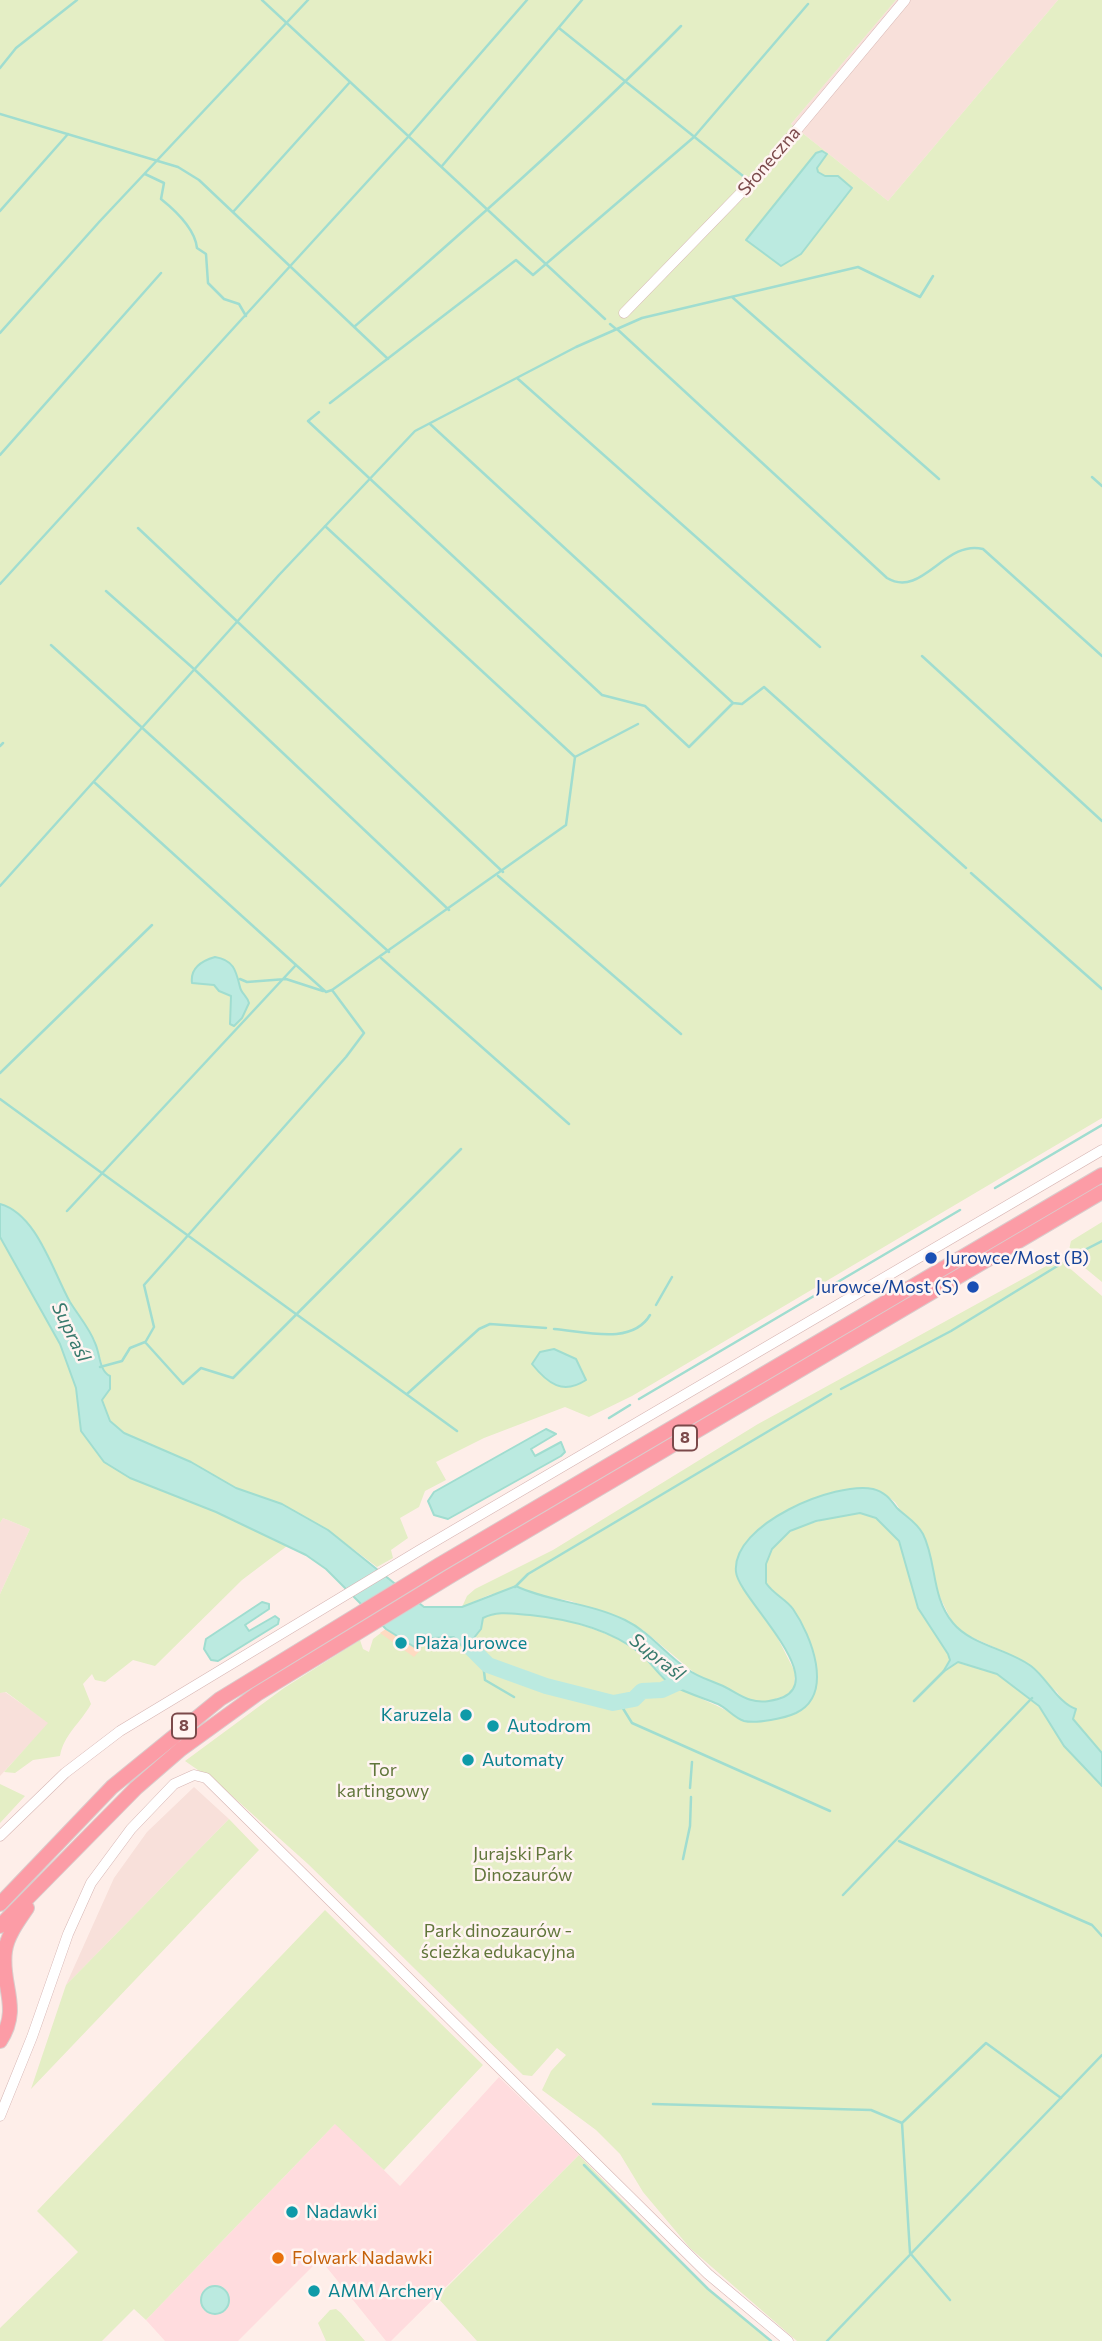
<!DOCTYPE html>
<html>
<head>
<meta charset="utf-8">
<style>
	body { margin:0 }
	canvas { display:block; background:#feeee9 }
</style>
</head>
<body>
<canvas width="1102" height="2341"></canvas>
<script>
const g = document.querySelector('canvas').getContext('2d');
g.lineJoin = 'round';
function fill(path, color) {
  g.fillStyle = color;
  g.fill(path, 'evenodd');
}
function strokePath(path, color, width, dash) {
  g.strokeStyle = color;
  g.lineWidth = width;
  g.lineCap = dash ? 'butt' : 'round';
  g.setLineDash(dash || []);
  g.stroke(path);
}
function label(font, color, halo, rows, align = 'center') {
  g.font = font + ' Commissioner,sans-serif';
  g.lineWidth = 5;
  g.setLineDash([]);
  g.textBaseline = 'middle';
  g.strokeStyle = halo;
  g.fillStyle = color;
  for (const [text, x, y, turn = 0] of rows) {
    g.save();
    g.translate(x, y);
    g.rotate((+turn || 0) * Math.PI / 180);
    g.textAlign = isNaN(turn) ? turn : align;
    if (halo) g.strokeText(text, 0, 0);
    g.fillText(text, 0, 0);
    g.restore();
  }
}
const residential = new Path2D(`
	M896,0H1058L888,201L791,124Z
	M3,1518L30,1529L0,1594V1523Z
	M5,1692L49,1723L0,1776V1693Z
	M194,1787L229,1819L66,1985L114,1878L147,1832Z`);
const commercial = new Path2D(`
	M499,2077L579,2155L391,2341H386L320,2259L238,2341H165L146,2320L336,2123L400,2186Z`);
const green = new Path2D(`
	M0,0H896L791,124L888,201L1058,0H1102V1118L632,1396L589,1417L565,1407L484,1438L436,1462L446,1480L425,1491L419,1507L400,1518L408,1538L391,1550L393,1558L377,1567L328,1530L282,1504L236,1488L191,1462L124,1433L110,1421L102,1400L110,1389L94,1339L69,1300L43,1245L17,1213L0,1204Z
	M1102,1222V1282L1068,1254L1071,1241Z
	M0,1237L60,1344L76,1388L81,1431L104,1462L130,1478L216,1512L287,1546L242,1580L155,1666L133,1660L105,1682L95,1680L92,1674L83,1684L91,1704C80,1724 64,1734 60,1756L33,1760L15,1773L4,1772L48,1723L6,1692L0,1693V1594L30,1529L3,1518L0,1523Z
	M1059,1259L1102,1296V1753L1073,1719L1075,1709L1064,1703L1057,1692L1014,1656L967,1635L953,1624L938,1593L930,1554L895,1502L886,1495L847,1490L830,1496L760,1527L737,1559V1578L771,1625L795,1672L794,1688L789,1694L770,1701L751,1702L697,1675L643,1630L571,1601L526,1593L519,1588L489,1595L462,1607L467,1596L475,1589L553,1550L758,1424Z
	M859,1513L876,1518L894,1533L905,1554L914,1594L924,1617L948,1654L962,1664L997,1674L1039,1706L1064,1746L1102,1786V2341H797L690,2248L643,2192L620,2154L596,2130L542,2090L551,2071L566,2055L557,2048L532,2076L523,2075L308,1864L221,1786L185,1761L284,1688L360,1640L363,1649L369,1652L373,1639L386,1629L393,1635L425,1643L432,1637H454L474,1644L473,1639L483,1618C516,1601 610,1629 638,1651C651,1661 661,1676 674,1684C696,1699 720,1704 741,1720L817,1686C815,1658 808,1630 790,1607C783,1598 773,1593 766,1583C754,1528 822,1520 859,1513Z
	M0,1784L25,1796L0,1823Z
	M229,1819L259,1850L31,2089L66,1985Z
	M325,1910L483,2065L384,2170L335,2124L146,2320L134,2309L102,2341H0V2328L78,2252L37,2211Z
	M579,2155L708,2289L771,2341H477L437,2297Z
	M336,2309L341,2313L365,2341H326L318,2323L330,2310Z`);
const sand = new Path2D(`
	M386,1629L416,1648H422L414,1657L380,1633Z`);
const water = new Path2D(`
	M822,151L827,154L817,168L818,172L825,176H838L852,188L801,254L781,266L746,240L816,153Z
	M215,957C234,960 236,971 240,987C241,993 247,996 249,1003L242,1018L234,1026L230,1024L231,996L219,991L214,985L192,983C190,968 201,961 215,957Z
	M0,1204C37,1214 53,1272 70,1302C78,1315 90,1329 95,1343C100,1353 99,1371 110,1376V1389L102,1400L110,1421L124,1433L191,1462L236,1488L282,1504L328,1530L424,1607H462L516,1586C549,1602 588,1602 625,1620C650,1632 665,1654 687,1669C699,1678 713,1681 725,1687C741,1695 750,1704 769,1701C844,1690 738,1599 736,1572C731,1524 836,1481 873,1489C885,1492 890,1499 897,1508C906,1517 916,1521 923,1534C937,1562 931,1597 953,1623C971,1645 1008,1649 1031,1666C1047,1678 1058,1703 1076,1709L1073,1719L1102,1753V1786L1064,1746L1039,1706L997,1674L958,1662L943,1672L950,1660L948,1654L918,1608L899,1541L876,1518L860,1513L816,1521L790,1531L772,1549L766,1564V1583C773,1594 786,1599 793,1609C811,1635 835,1694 796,1713C785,1718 757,1724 744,1721C734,1718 727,1708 718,1704C703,1698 687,1693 673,1686C663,1681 650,1661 640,1653C610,1629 568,1619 530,1615C514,1614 498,1610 483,1618L481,1629L473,1639L486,1661L483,1666C473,1657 462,1648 454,1637L432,1638L416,1648L386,1629L326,1569L306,1555L216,1512L130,1478L104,1462L81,1431L76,1388L60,1344L0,1237Z
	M554,1349L576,1359L586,1380C563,1395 548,1384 532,1364L540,1352Z
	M546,1429L556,1434L531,1449L535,1456L561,1442L565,1452L561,1456L448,1519L434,1515L428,1501L434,1492Z
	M262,1602L269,1604V1609L245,1625L249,1631L275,1616L279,1619L278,1624L218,1661L211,1660L204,1649L206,1639Z
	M201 2300a14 14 0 1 1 28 0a14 14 0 1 1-28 0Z`);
const stream = new Path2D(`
	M262,0L605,319
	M559,28L743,176
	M0,68L16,48L77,0
	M0,114L178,167L199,180L388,359
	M442,166L582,0
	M145,174L164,183L161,199C176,211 195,229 197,248L206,254L208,283L224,299L239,304L246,316
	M0,211L68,134
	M233,212L350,82
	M732,297L939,479
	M610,324L616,329
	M354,327C466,229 577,132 681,26
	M617,329L887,578C922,599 945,539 983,549L1102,656
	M0,333L100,221L308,0
	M517,378L820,647
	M330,403L516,260L533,275L694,137L808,4
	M319,412L308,421L602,695L645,706L689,747L733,703
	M430,424L733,703L742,704L764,687L966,868
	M0,455L161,273
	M1092,477L1102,486
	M325,526L575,757L638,724
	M138,528L503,872
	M0,584L408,137L527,0
	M106,591L194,669L449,910
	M51,645L389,952
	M922,656L1102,821
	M0,746L3,743
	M94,782L296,965
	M971,873L1102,989
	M498,876L681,1034
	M0,886L279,575L415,431L576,347L642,318L858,267L920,297L933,276
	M381,958L569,1124
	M240,979L247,982L286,979L323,991
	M0,1073L152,925
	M0,1099L457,1431
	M995,1188L1102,1125
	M67,1211L296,965L326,992L332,990L566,825L575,757
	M1071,1257L1102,1241
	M656,1305L672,1277
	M554,1329C583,1331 632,1346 650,1315
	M146,1341L154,1327L144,1285L346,1057L364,1033L332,990
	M100,1367L122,1361L130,1348L145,1342L183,1384L201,1368L233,1378L461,1149
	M841,1389L951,1331L1059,1265
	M407,1394L479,1329L490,1324L546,1328
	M639,1399L960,1210
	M609,1418L630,1405
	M515,1587L528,1574L831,1394
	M483,1663L485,1680L514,1697
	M914,1701L944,1671
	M619,1702L632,1723L830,1811
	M690,1788L692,1762
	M899,1841L1092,1925L1102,1936
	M683,1859L690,1826L691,1797
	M843,1895L1032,1698
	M653,2104L871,2110L902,2123L986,2043L1061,2098
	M902,2123L910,2253L950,2300
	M584,2165L708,2289L771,2341
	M827,2341L1102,2055`);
const river = new Path2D(`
	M471,1648L488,1665L546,1686L613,1703L634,1699L642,1691L662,1690L684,1680`);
const minor = new Path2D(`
	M624,313L765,168L905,0
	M0,1836L65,1773L120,1731L420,1550L1102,1150
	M0,2116L32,2037L68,1934L91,1883L131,1829L174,1784L194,1775L206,1778L708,2274L788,2341`);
const highway = new Path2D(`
	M0,1904L112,1787L220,1699L439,1565L1102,1175
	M0,1926L136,1788L181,1749L257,1694L452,1575L1102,1192
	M0,2041C22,2008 0,1984 5,1951C7,1936 18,1921 27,1908`);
const markers = [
	[931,1258,7,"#1a4fb4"],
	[973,1287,7,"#1a4fb4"],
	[401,1643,7,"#0f9aa8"],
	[466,1715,7,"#0f9aa8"],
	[493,1726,7,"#0f9aa8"],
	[468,1760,7,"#0f9aa8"],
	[292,2212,7,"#0f9aa8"],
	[278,2258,7,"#e8710a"],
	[314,2291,7,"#0f9aa8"]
];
const shields = [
	[685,1438,24],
	[184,1726,24]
];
const shieldNames = [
	["8",685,1438],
	["8",184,1726]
];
const streetNames = [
	["Słoneczna",769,161,-49]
];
const transitNames = [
	["Jurowce/Most (B)",945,1258],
	["Jurowce/Most (S)",959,1287,"right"]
];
const cultureNames = [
	["Plaża Jurowce",415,1643],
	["Karuzela",452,1715,"right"],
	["Autodrom",507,1726],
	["Automaty",482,1760],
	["Nadawki",306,2212],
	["AMM Archery",328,2291]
];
const parkNames = [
	["Tor",383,1770],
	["kartingowy",383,1791],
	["Jurajski Park",523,1854],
	["Dinozaurów",523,1875],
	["Park dinozaurów -",498,1931],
	["ścieżka edukacyjna",498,1952]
];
const foodNames = [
	["Folwark Nadawki",292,2258]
];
const waterNames = [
	["Supraśl",71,1332,64],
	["Supraśl",657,1657,38]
];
fill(residential, '#f8e0da');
fill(commercial, '#ffdcde');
fill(green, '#e4eec5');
fill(sand, '#ffdbc2');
fill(water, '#bbeae0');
strokePath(water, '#a0ddd0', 2);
strokePath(stream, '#a0ddd0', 2.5);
strokePath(river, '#bbeae0', 16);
strokePath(minor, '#d6b5b3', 11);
strokePath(highway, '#dacccc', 16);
strokePath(minor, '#fff', 10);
strokePath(highway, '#fc9ca6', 14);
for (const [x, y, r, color] of markers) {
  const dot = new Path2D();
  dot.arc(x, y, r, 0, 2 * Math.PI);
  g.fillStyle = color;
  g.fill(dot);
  strokePath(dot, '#fff4f1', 2.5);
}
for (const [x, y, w] of shields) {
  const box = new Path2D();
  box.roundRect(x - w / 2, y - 12.5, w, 25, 5);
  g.fillStyle = '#fff4f1';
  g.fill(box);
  strokePath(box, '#7b494a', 2);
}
label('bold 16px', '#7b494a', null, shieldNames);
label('18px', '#7b494a', '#fff4f1', streetNames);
label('18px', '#164399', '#fff4f1', transitNames, 'left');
label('18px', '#0d838f', '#fff4f1', cultureNames, 'left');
label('18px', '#61763b', '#fff4f1', parkNames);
label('18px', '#c56008', '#fff4f1', foodNames, 'left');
label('italic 19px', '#387a6d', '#fff4f1', waterNames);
</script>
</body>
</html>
